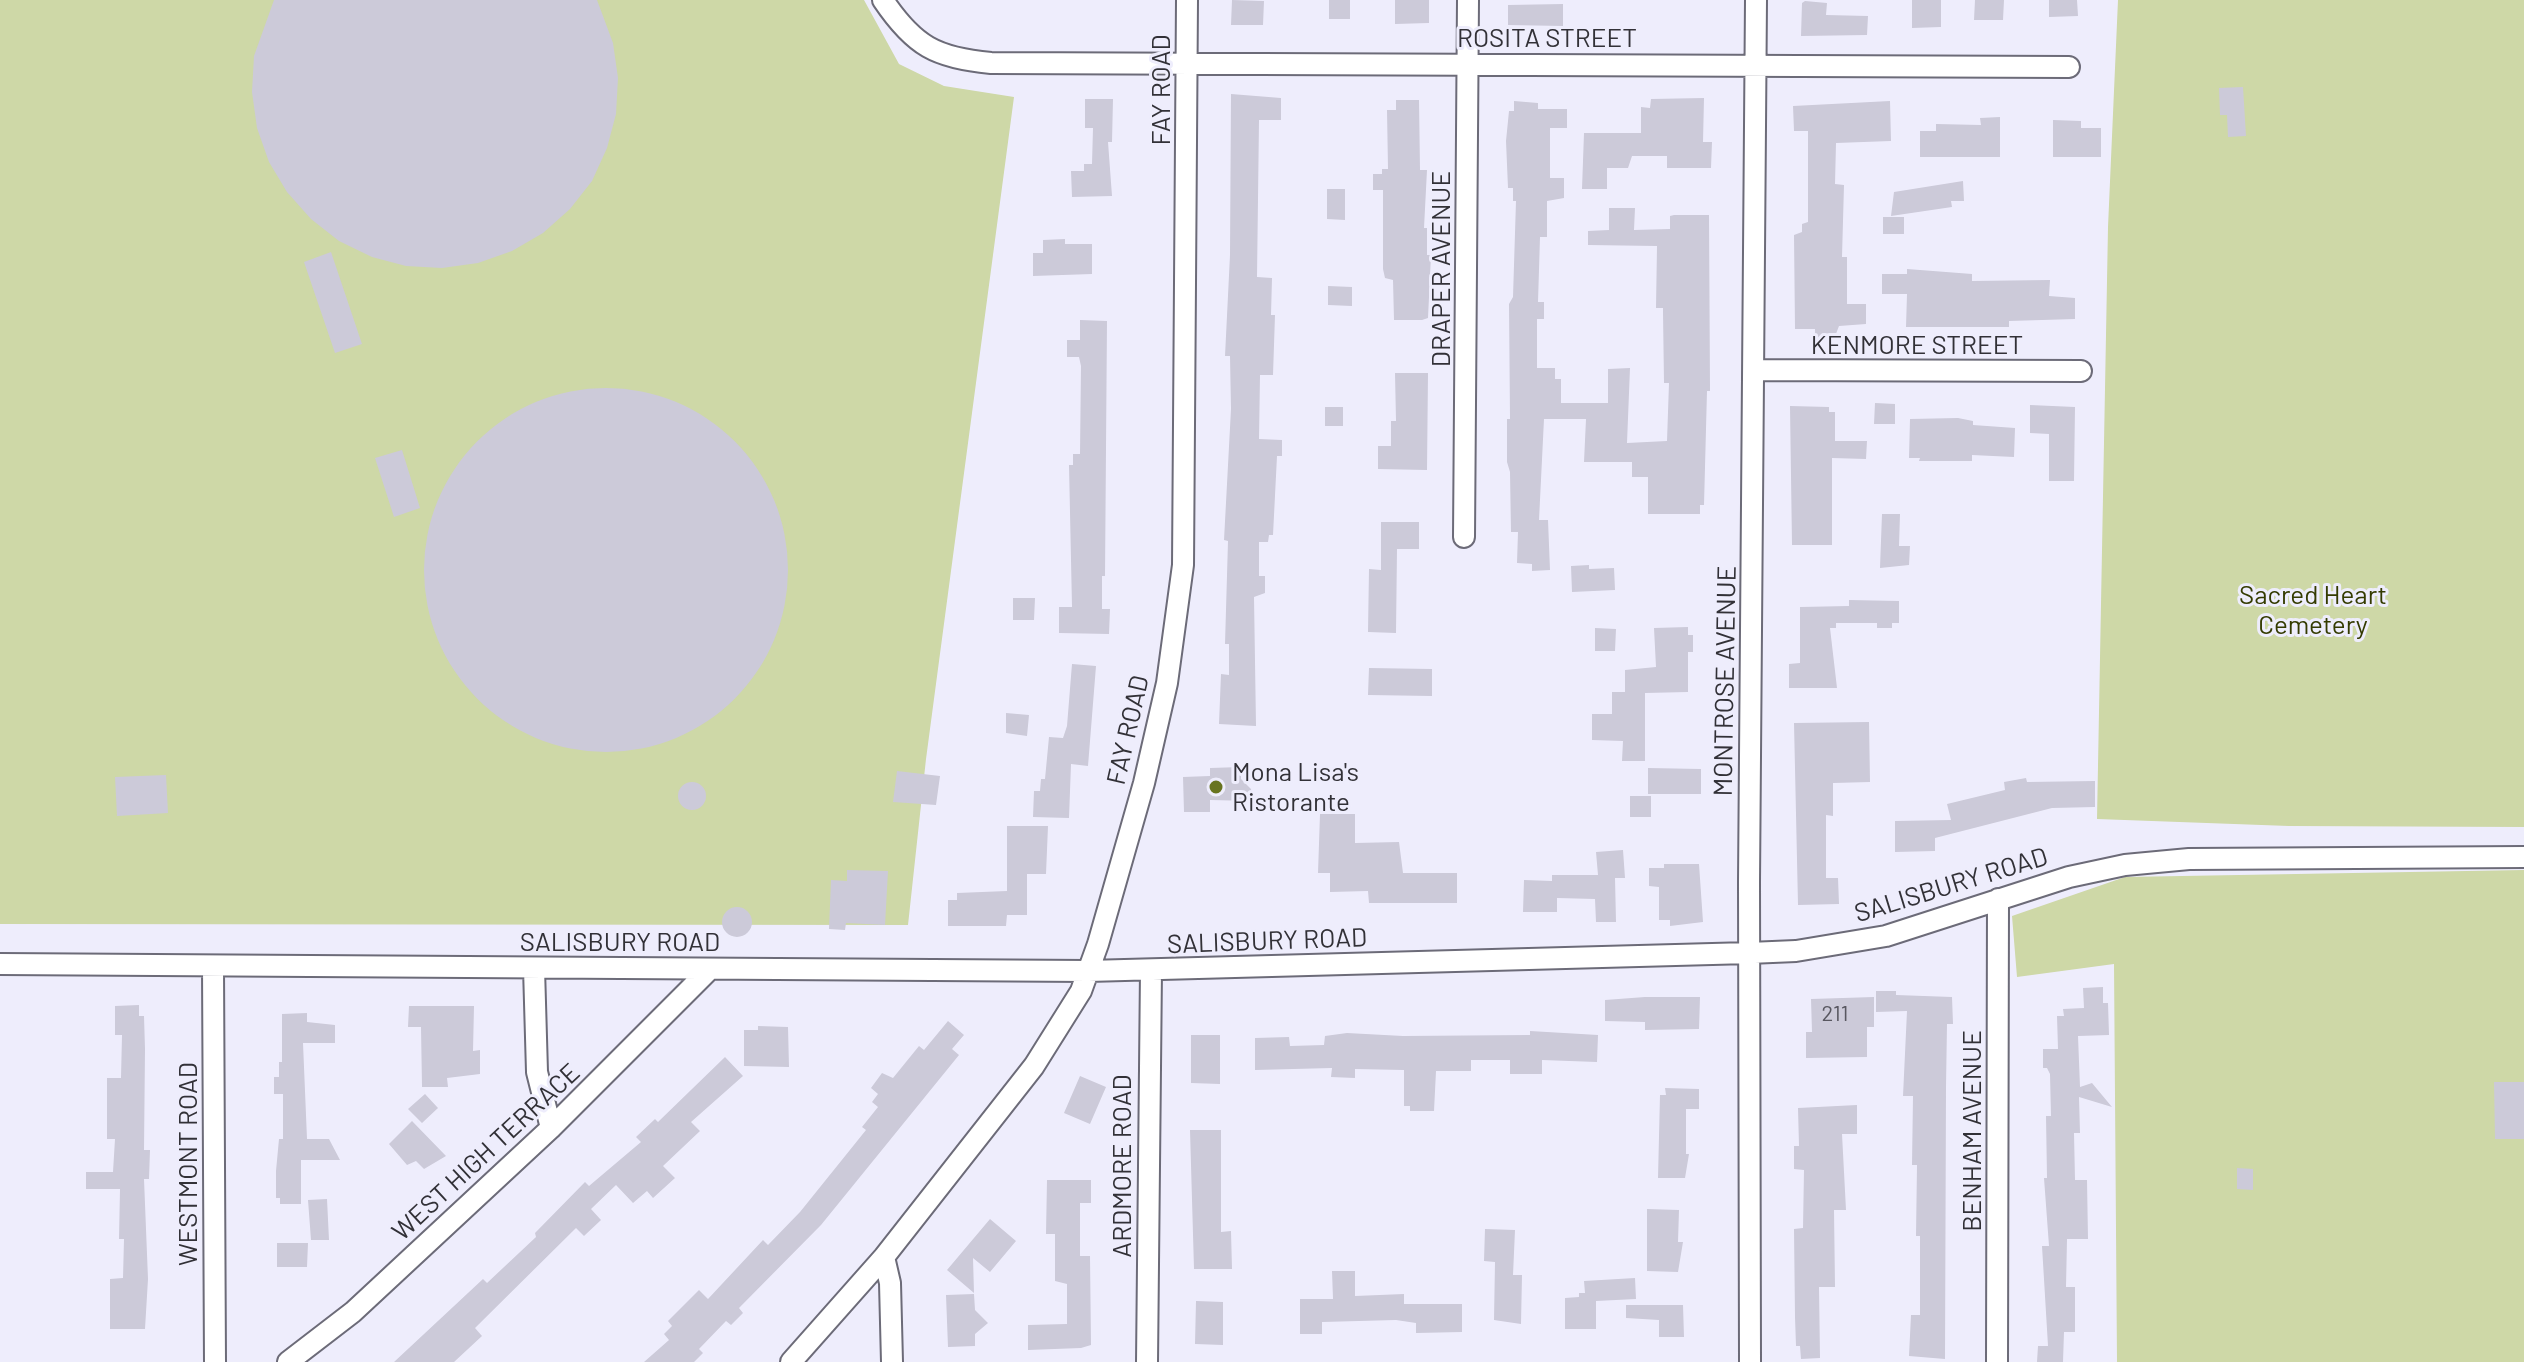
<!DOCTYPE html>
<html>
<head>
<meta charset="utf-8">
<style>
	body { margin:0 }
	canvas { display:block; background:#eeedfc }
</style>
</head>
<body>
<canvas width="2524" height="1362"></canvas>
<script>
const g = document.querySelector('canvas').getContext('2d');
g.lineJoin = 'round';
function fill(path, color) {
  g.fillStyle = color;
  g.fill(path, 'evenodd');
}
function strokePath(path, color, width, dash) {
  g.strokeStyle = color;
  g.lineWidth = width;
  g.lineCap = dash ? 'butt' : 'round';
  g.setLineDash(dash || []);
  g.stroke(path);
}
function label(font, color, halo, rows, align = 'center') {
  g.font = font + ' Barlow,sans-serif';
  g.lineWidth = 6;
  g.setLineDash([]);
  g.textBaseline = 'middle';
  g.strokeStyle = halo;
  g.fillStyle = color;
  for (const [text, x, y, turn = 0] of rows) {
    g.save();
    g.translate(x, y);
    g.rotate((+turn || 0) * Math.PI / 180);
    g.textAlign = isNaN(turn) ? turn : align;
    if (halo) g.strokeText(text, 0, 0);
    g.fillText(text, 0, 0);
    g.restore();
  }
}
const green = new Path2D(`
	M0,0H864L899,64L944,86L1014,97L926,759L908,925L0,924Z
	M2118,0H2524V827L2289,826L2097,819L2108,227Z
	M2524,870V1362H2117L2114,964L2017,977L2012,916L2125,877Z`);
const building = new Path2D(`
	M274,0H597L613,43L618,78L616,114L607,148L592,181L570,209L543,233L512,251L478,263L442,268L406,266L372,257L339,241L311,219L287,192L269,162L257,128L252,92L254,56Z
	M1232,0L1264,1L1263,25H1231Z
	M1329,0H1350V19H1329Z
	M1395,0H1429V23L1395,24Z
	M1912,0H1941V27L1912,28Z
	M1975,0H2004L2003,20H1974Z
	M2049,0H2077L2078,16L2049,17Z
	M1805,1L1827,3L1826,15L1868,16L1867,35L1801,36L1802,3Z
	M1563,4V26L1508,25V5Z
	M2243,87L2246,136L2228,137L2227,115H2220L2219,88Z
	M1231,94L1281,98V120H1259L1257,277L1272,278L1271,315H1275L1273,375H1260L1259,439L1282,440V456H1277L1273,535H1269L1268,542H1259V576H1265V593L1254,597L1256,726L1219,724L1221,674L1229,675V644H1225L1228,541L1224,540L1231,409L1230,356H1225L1230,255Z
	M1704,98L1703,142H1712L1711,168H1667V156H1632L1628,168H1607V189H1582L1584,133H1641V107L1650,108L1651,99Z
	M1085,99H1113L1112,142H1108L1112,196L1072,197L1071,171H1084V164H1092L1093,128H1085Z
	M1396,100H1419L1420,170H1427L1424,228H1427V255H1431L1428,318L1422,320H1394L1393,280L1385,278L1383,269V190H1373V174H1382V169H1388L1387,110H1396Z
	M1514,101L1538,103V109H1567V128H1550V178H1564V198L1547,201V237H1540L1538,302H1544V319H1537V368H1555V379H1561V403H1608V369L1630,368L1627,443L1667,441L1669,383H1664L1663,312V308H1656L1657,246L1588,245V231L1609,230V208H1635L1634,230L1670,229V216L1674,215H1709L1710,391H1707L1704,505H1700V514H1648V477H1632V462H1584L1586,419H1544L1539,520H1548L1550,570L1532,571V564L1517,563L1518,532H1511L1510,472L1507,462V419H1510L1509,304L1513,297L1516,201H1513V188H1508L1506,141L1509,111H1514Z
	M1890,101L1891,141L1836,143L1835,184L1844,185L1842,257H1847V304H1866V324L1839,326L1834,339H1815V329H1795L1794,235L1802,232V224L1808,222V131H1794L1793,106Z
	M2000,117V157H1920V131H1936V124L1981,125L1980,118Z
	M2053,120L2081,121V128H2101V157H2053Z
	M1963,181L1964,201H1951L1952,207L1891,216L1894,192Z
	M1327,189H1345V220L1327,219Z
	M1883,217H1904V234H1883Z
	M1065,239V244H1092V274L1033,276V253H1043V240Z
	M331,252L362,344L335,353L304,262Z
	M1907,269L1972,274V281L2050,280L2049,296L2075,298V319L2009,321V327H1906L1907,294H1882V274H1907Z
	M1328,286L1352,287V306L1328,305Z
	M1080,320L1107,321L1105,576H1102V609H1110L1109,634L1059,633V607H1072L1069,465H1073V454H1080L1081,366L1079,357H1067V340H1080Z
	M1395,373H1428L1427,470L1378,469V446H1391V421H1396Z
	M424 570a182 182 0 1 1 364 0a182 182 0 1 1-364 0Z
	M1875,403L1895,404V424H1874Z
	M2030,405L2075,407L2074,481H2049V434L2030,433Z
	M1790,406L1829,407V412H1835V441H1867L1866,459L1832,458V545H1792Z
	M1325,407H1343V426H1325Z
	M1958,418L1973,421V425L2015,428L2014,457L1972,455V461H1919L1920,458H1909L1910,419Z
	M402,450L420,508L394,517L375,458Z
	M1882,514H1900L1899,546H1910L1909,565L1880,568Z
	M1381,522H1419V549H1397L1396,633L1368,632L1369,569L1381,570Z
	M1589,565V569L1614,568L1615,590L1572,592L1571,566Z
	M1013,598H1035L1034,620H1013Z
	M1849,600L1899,601V623H1892V628H1877V623H1836V628H1830L1837,688H1789V664L1800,663V607L1849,606Z
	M1688,627V635H1693V652H1688V692L1645,693V761H1622L1623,741L1592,740V714H1612V692H1625V670L1656,667L1654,628Z
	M1595,628L1616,629L1615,651H1595Z
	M1072,664L1096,666L1088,766L1071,764L1069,818L1033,817L1034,791H1040L1041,779H1045L1049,737L1063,738L1067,726Z
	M1369,668L1432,669V696L1368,695Z
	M1006,713L1029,715L1027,736L1006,733Z
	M1869,722L1870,782L1833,783V816L1826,815V878H1838L1839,904L1798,905L1794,723Z
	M1241,767V779L1251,789L1252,801L1210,800V812H1184L1183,777L1210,776V768Z
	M1648,768L1701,769V794H1648Z
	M897,771L940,776L936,805L893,802Z
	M166,775L168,813L117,816L115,777Z
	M2026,778L2027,782L2095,781V807L2052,808L1935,838V851L1895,852V821L1951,820L1947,804L2005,790L2004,782Z
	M678 796a14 14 0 1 1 28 0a14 14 0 1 1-28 0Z
	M1630,796H1651V817H1630Z
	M1320,814H1355V843L1399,842L1403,873H1457V903H1369L1368,891L1330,892V873H1318Z
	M1007,826H1048L1046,874H1027V915H1007L1006,926H948V900H957V893L1007,891Z
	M1623,850L1625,878H1615L1616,922H1596L1595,899L1557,898V912H1523L1524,880L1552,881V875H1598L1596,852Z
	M1664,864H1699L1703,922L1670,926V920H1659V887L1649,886V868H1664Z
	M847,870L888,871L885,925L846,923L845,930L829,929L831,880L847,881Z
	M722 922a15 15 0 1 1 30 0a15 15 0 1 1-30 0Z
	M2103,987V1003H2108L2109,1035L2078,1036L2080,1087L2092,1083L2112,1107L2079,1097L2080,1133H2074L2075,1180H2087L2088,1239H2067L2066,1287H2075V1332H2064L2063,1362H2037L2038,1346H2048L2042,1246H2049L2044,1178H2047L2046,1116H2051L2050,1074L2047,1068H2043V1049H2058L2057,1016H2064L2063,1009L2084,1008L2083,988Z
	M1876,991H1896V995L1952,997L1953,1024H1947L1946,1087L1945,1359L1909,1356L1911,1315H1920V1236H1916L1917,1165H1912L1913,1096H1903L1907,1011L1876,1012Z
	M1645,997H1700L1699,1029L1645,1030V1022L1605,1021V1000Z
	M1874,997V1027H1867V1057L1806,1058V1032H1812L1811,999Z
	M139,1005V1016H144L145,1049L144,1150H150L149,1179H144L148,1279L145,1329H110V1279L123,1278L124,1239H119L120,1189H86V1172H113L115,1139H107V1078H121L122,1035H115V1006Z
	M409,1006H474L473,1051L480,1050V1074L447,1078L448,1087H422L421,1027H408Z
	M307,1013V1022L335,1025V1043H303L307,1139H329L340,1160H301V1204H280V1198H276V1171L279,1139H283V1094H274V1077H279V1062H282V1014Z
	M948,1021L964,1035L952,1049L959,1055L821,1225L739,1308L743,1313L731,1325L726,1321L699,1349L703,1353L694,1362H644L669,1340L664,1334L672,1326L668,1321L699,1290L708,1299L763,1240L768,1245L800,1212L866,1130L862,1127L878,1107L872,1102L878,1094L871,1088L882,1073L893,1078L919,1046L924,1050Z
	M758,1026L788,1027L789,1067L744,1066V1030H758Z
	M1530,1031L1598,1035L1597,1062L1542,1060V1074H1510V1060H1471V1071H1436L1434,1111H1410V1106H1404V1070L1355,1069V1078L1331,1077L1332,1068L1255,1070V1038L1289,1037L1290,1046L1324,1045L1325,1036L1347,1033L1403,1036L1530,1035Z
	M1191,1035H1220V1084L1191,1083Z
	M725,1057L743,1076L691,1122L700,1131L663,1166L675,1178L653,1198L647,1191L633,1203L616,1185L591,1209L601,1220L584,1236L576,1228L475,1328L482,1336L454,1362H394L483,1279L487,1283L536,1237L535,1233L585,1182L589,1186L641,1142L636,1137L655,1119L658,1122Z
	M1080,1076L1106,1087L1090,1124L1064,1113Z
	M2494,1082H2524V1139H2495Z
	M1665,1088L1699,1089V1109H1686V1154H1689L1685,1178H1658L1660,1095H1666Z
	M425,1094L438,1108L422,1123L408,1109Z
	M1857,1105V1134H1842L1846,1210H1834L1835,1287H1819L1820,1358L1801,1359L1800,1346H1796L1795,1317L1794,1229L1803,1228L1804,1170L1794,1169V1146H1799L1798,1108Z
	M412,1121L446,1156L424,1169L416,1161L407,1165L389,1144Z
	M1190,1130H1221V1232L1231,1231L1232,1269H1194Z
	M2237,1168L2253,1169V1190L2237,1189Z
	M1047,1180H1091V1203H1080V1256H1090L1091,1345L1081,1348L1028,1350V1325L1067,1324V1284L1055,1281V1234H1046Z
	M327,1199L329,1240H311L308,1200Z
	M1647,1209L1679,1210L1678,1242H1683L1678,1272L1647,1271Z
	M990,1219L1016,1241L990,1272L973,1258L974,1293L947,1270Z
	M1485,1229L1515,1230L1513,1275H1522L1521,1324L1494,1320L1495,1262L1484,1261Z
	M277,1243H308L307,1267H277Z
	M1332,1271H1355V1296L1404,1294V1304H1462V1332L1416,1333V1323L1396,1320L1322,1322V1334H1300V1299H1333Z
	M1635,1278L1636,1299L1596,1301V1329H1565V1298L1579,1297V1293H1585L1584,1281Z
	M974,1294L975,1310L988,1323L975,1334V1346L948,1347L946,1295Z
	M1196,1301L1223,1302V1345L1195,1344Z
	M1626,1305H1683L1684,1337H1659V1320L1626,1318Z`);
const minor = new Path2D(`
	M883,0C914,46 936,58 991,63L2069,67
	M1754,370L2081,371
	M1464,537L1468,0
	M0,964L1088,971L1749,953L1796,951L1886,936L2069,877L2125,865L2189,859L2524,857
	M213,967L215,1362
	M534,968L537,1072L551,1128
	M884,1257L890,1283L892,1362
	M288,1362L353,1312L551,1128L710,969
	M791,1362L884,1257L1034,1066L1081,991L1098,944L1144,783L1167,683L1183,565L1187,0
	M1147,1362L1151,970
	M1750,1362L1749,882L1756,0
	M1997,1362L1998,899`);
const markers = [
	[1216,787,8,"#687420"]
];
const numberNames = [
	["211",1835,1014]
];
const streetNames = [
	["ROSITA STREET",1547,38],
	["FAY ROAD",1161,90,-90],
	["DRAPER AVENUE",1441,269,-90],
	["KENMORE STREET",1917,345],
	["MONTROSE AVENUE",1725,681,-89],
	["FAY ROAD",1128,730,-77],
	["SALISBURY ROAD",1951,885,-17],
	["SALISBURY ROAD",1267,941,-2],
	["SALISBURY ROAD",620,942],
	["BENHAM AVENUE",1972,1131,-90],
	["WEST HIGH TERRACE",486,1152,-43],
	["WESTMONT ROAD",188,1164,-90],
	["ARDMORE ROAD",1122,1166,-90]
];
const parkNames = [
	["Sacred Heart",2313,595],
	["Cemetery",2313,625]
];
const poiNames = [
	["Mona Lisa's",1232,772],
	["Ristorante",1232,802]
];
fill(green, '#ced8a7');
fill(building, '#cccad9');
strokePath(minor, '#6c6b78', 24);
strokePath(minor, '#fff', 20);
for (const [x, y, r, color] of markers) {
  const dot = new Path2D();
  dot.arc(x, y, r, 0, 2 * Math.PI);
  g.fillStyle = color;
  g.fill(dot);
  strokePath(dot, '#eeedfc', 3);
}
label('22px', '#585760', null, numberNames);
label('26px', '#323137', '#eeedfc', streetNames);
label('26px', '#343b01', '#eeedfc', parkNames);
label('26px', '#323137', '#eeedfc', poiNames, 'left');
</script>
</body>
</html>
